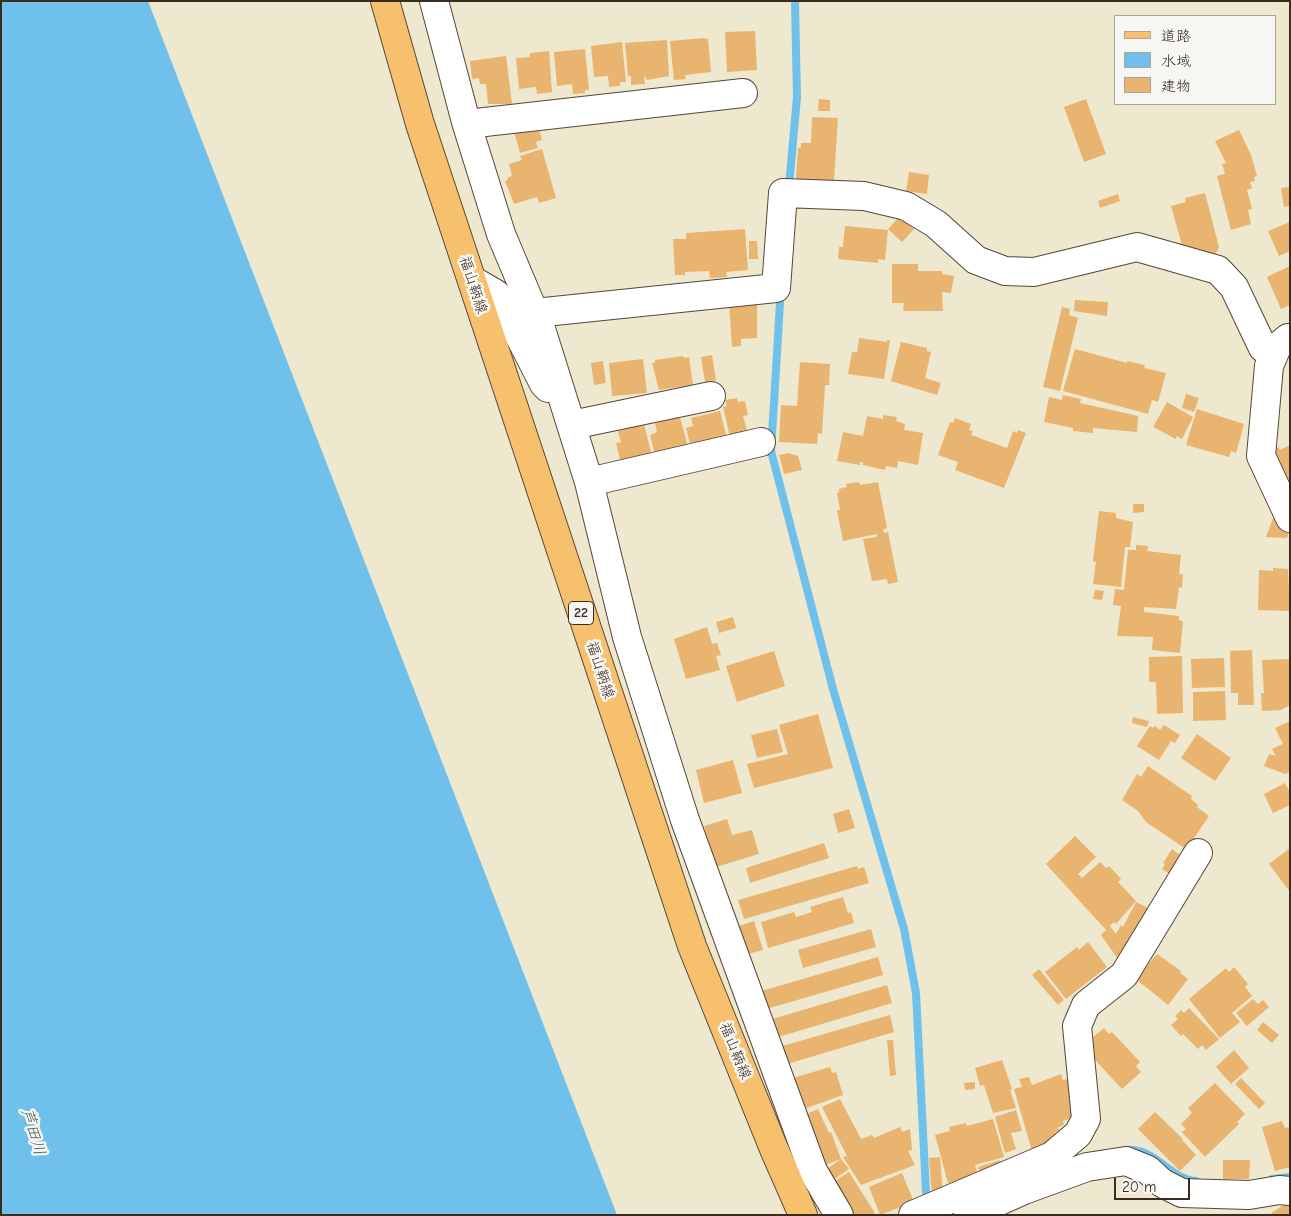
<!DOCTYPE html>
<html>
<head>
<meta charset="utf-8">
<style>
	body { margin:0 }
	#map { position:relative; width:1291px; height:1216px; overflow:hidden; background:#ede8ce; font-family:"Comic Neue","Klee One",sans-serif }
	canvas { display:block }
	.frame { position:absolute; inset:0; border:2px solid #3b2a1e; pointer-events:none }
	.legend { position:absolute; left:1114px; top:15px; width:162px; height:90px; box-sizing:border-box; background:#f6f6f2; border:1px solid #aba49d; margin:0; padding:6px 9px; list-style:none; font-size:15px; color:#3b2a1e }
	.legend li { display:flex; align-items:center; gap:10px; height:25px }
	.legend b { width:25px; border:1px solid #aba49d }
	.scale { position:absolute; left:1114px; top:1178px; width:76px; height:22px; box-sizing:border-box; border:2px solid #3b2a1e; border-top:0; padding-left:6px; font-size:15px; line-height:18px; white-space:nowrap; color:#3b2a1e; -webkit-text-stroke:4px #f6f6f2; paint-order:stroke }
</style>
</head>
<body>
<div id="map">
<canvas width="1291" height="1216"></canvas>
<div class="frame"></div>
<ul class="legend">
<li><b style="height:6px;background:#f7c06c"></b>道路</li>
<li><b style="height:14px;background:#6fc1eb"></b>水域</li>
<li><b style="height:14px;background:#e9b470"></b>建物</li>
</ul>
<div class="scale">20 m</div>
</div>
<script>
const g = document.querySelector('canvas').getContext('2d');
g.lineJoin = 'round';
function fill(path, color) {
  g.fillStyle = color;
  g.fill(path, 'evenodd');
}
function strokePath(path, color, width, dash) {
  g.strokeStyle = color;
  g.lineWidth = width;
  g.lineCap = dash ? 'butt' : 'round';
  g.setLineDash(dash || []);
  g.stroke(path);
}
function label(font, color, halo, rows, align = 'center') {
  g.font = font + ' "Comic Neue","Klee One",sans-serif';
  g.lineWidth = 5;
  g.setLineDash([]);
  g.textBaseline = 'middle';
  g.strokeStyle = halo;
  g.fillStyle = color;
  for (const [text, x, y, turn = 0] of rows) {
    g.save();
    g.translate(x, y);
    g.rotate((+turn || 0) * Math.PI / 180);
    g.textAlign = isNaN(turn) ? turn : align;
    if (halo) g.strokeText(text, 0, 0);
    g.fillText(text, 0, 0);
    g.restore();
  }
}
const water = new Path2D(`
	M1,1H148L617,1215H1Z`);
const stream = new Path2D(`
	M789,186L797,97L795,1
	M780,303L771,451L833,689L904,929L916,993L926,1192
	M1125,1150C1157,1147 1168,1179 1196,1181
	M1272,1179L1290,1177`);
const building = new Path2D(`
	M755,31L757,70L727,72L725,32Z
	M704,38L708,39L711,72L685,75L686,79L674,80L670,41Z
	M667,40L669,76L647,80L644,75L645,84L631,85V76H628L625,43Z
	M622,42L626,82H620V86L609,87L608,76L594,77L591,46Z
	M585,49L589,90H585V93L573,94L572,84L557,86L554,52Z
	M549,51L552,92L537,94L536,87L519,89L516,58L530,57V53Z
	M506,56L512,104H488L486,84H480L479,78L472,79L470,61Z
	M819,99L830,100V111H818Z
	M1086,99L1106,154L1084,162L1064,107Z
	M812,117L838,118L834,181L796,179L798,148H801V143H811Z
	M539,129L542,140L536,142L538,148L520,153L514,131Z
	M1239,130L1251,155L1257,176L1254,177L1255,181L1250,182L1252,188L1247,190L1252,209L1248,210L1251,224L1231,230L1217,176L1225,174L1222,164L1226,163L1215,141Z
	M542,149L556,198L539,203L537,197L514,204L505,181L508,180L507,178L512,176L509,164L522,160L520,156Z
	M909,172L929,175L927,194L906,191Z
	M1290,187V206L1284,207L1281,188Z
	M1205,193L1219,247L1214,258L1184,252L1171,206L1186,202L1185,198Z
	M1118,194L1120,201L1100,208L1098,201Z
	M900,216L914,229L902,242L888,229Z
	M1290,222V251L1279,256L1268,231Z
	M845,226L888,230L885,260L878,259V263L838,259L839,247H843Z
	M745,229L748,270L726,272L727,277L710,278L709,271L685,272V275H675L673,239H686V233Z
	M749,241H757L758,259H749Z
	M892,264H918V271H942V274L954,276L951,293L942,292L943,311H903L904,303H892Z
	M1290,266V305L1281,309L1267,277Z
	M1075,300L1108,302L1107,316L1074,311Z
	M757,302V338L741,339V346L732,347L729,304Z
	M1062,307L1070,309L1069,315L1078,318L1060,391L1043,387Z
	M859,338L887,342V340H890L884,379L848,374L852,352H857Z
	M901,342L927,348V351L931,352L925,378L941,383L937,395L891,381Z
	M1075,349L1127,363V361L1145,365L1144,368L1166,373L1158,402L1152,400L1148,414L1063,391Z
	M712,355L716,380L705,382L701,357Z
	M683,356L684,358L689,357L693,385L659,390L652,363H655V360Z
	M643,359L647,393L612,396L609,363Z
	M603,361L606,383L594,385L591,363Z
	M800,362L830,364L829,385H825L822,434L818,433L817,444L779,442L781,405L797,406Z
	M1186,394L1199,398L1194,412L1182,408Z
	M1063,395L1081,399L1080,403L1138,416L1137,432L1093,428V433L1073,431V428L1044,422L1049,397L1062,400Z
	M737,398L738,402L745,401L748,415L743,416L748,434L730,437L723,407L727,406L725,400Z
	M1167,402L1193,417L1182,439L1177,436L1176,439L1153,427Z
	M1197,409L1244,424L1236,453L1231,451L1229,457L1186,445Z
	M720,411L727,438L691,448L686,428L693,426L691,418Z
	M883,415L897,417L896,421L905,424L904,430L923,433L918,465L898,461L897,468L886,466L885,470L863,465V462H860V465L837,461L843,432L863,436L867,416L883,419Z
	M680,417L688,447L655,455L650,435L657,432L655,423Z
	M955,418L971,424L969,430L973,431L971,435L1007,448L1013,431L1017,433L1018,430L1026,433L1004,488L955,470L958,462L938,455L950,422L953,423Z
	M644,424L652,456L621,464L616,443L621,442L618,431Z
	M1290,445V482L1274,450L1279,447L1280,450Z
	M788,453L798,456L802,470L784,474L779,455Z
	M859,482L860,485L878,482L887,528L883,530L884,533L888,532L898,582L888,584L887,579L872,581L863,539L877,537V534L843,541L837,510H840L837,493L839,492V489L847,487L846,484Z
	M1133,504H1144V512L1133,513Z
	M1099,511L1116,513V518L1133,522L1130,547H1125L1121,587L1093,584L1096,562L1093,561Z
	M1274,515L1281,518L1289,532L1287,538L1266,537Z
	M1136,545L1148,546L1147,551L1181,555L1179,574H1183L1182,588L1179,587L1176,609L1144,607V612L1179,616V620L1183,621L1180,653L1152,650L1153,637L1117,636L1121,606L1113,605L1115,589L1124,590L1128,550H1136Z
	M1273,568L1288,569L1290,611L1258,610L1259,570L1273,571Z
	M1095,590L1104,591L1102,600L1093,599Z
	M733,617L736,628L719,633L716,622Z
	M707,627L712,644L717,643L721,655L716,656L720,670L686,679L674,639Z
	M1252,650L1254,705H1238V693H1231L1230,651Z
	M774,651L785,686L737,702L726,666Z
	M1182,656L1183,713L1157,714L1156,682H1149V657Z
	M1224,658L1225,687L1192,688L1191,659Z
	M1290,659V705L1281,710L1262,711L1261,693H1264L1262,660Z
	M1225,691L1226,720L1193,721V692Z
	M818,714L833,768L754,788L747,764L788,754L779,725Z
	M1133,717L1149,721L1147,727L1132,723Z
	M1290,721V772L1285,774L1264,766L1269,754L1276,756L1272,749L1283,744L1275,728Z
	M1164,725L1180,735L1175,743L1171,741L1159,760L1137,746L1150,726L1153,728L1155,726L1160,730Z
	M777,729L783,752L757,758L751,735Z
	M1197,734L1231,758L1215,781L1181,758Z
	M733,760L742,793L704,803L696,770Z
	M1148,766L1192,796L1191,799L1198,805L1197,807L1209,816L1194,838L1197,840L1189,851L1146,822L1138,811L1122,800L1137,774L1141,777Z
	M1285,783L1290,792V805L1273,813L1264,794Z
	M849,809L855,828L838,833L833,814Z
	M727,819L732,835L752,830L759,854L716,867L704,826Z
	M1075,836L1096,857L1078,874L1082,878L1100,862L1106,868L1109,866L1121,879L1118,882L1136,901L1116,924L1114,922L1110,926L1116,934L1121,925L1123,927L1136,902L1154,911L1123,966L1101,935L1106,930L1046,864Z
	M824,843L829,858L750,883L746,868Z
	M1290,848V892L1269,864Z
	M1172,849L1188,861L1176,878L1162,869L1165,864L1163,863Z
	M857,866L858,869L864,867L869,883L744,919L738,900Z
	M843,897L848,913L851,912L854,923L768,948L761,922L794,912L796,917L812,912L810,907Z
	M754,921L763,950L744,955L736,927Z
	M871,929L876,947L803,968L798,950Z
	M1088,942L1107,967L1066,999L1045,972L1077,947L1079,950Z
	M1157,954L1181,971L1180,973L1188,979L1168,1005L1136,979Z
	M878,957L883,975L763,1010L758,992Z
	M1234,967L1248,984L1245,987L1252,996L1232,1013L1240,1022L1220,1038L1189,999L1226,968L1229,972Z
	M1039,969L1064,1000L1058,1005L1032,975Z
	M887,985L892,1003L775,1038L769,1020Z
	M1253,999L1258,1004L1263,1000L1269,1007L1247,1026L1236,1013Z
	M1189,1008L1219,1039L1206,1050L1202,1045L1198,1049L1183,1034L1181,1036L1171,1025L1178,1019L1175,1016L1181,1010L1184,1013Z
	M890,1015L894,1032L784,1065L779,1047Z
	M1263,1022L1279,1035L1272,1043L1257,1030Z
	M1104,1028L1109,1034L1112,1032L1140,1062L1136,1066L1141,1072L1122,1089L1086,1050L1087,1042Z
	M887,1040H893L896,1075L890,1076Z
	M1234,1050L1249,1068L1231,1084L1216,1067Z
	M1002,1060L1012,1089L1010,1090L1016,1108L993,1113L984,1085L980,1086L975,1068Z
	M830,1067L832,1073L836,1072L843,1095L801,1110L793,1078Z
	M1061,1074L1063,1080L1068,1079L1077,1116L1063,1121L1064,1125L1058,1127L1059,1131L1055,1132L1058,1143L1032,1151L1014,1089L1022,1087L1019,1079L1029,1077L1032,1085Z
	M1241,1078L1265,1103L1259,1109L1235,1084Z
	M975,1082V1089L965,1090L964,1083Z
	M1215,1083L1245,1114L1237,1122L1239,1124L1205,1157L1182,1132L1186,1129L1181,1124L1192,1113L1188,1108Z
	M840,1099L861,1139L872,1135L874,1138L900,1127L902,1132L910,1129L912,1150L908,1151L915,1165L861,1185L843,1157L847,1156L822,1107Z
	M818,1109L829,1133L831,1132L841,1159L849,1169L829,1183L822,1173L841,1159L825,1165L802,1116Z
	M1016,1110L1022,1131L1011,1133L1016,1149L1005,1153L995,1117Z
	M1155,1112L1183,1139L1182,1140L1196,1155L1180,1171L1138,1129Z
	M993,1119L1004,1157L975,1165L978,1175L948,1183L935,1135L950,1131L949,1127L966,1123L967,1126Z
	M1282,1121L1285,1128L1290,1127V1167L1275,1171L1262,1127Z
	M940,1157L943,1195L932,1196L929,1158Z
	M1000,1160L1002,1168L980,1174L978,1167Z
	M1223,1160H1250L1249,1179H1223Z
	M849,1172L875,1213L872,1215H852L832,1183Z
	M902,1173L914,1202L880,1215L869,1187Z
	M1287,1203L1290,1205V1215H1273L1271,1213Z`);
const street = new Path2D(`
	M434,1L466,122L501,234L541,329L589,482L627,637L685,820L813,1171L839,1215
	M467,124L743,93
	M472,280L496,294L504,306L544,384L548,388
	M535,313L776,288L783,193L864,196L906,206L936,224L976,260L1005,271L1034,272L1137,247L1218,270L1234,287L1263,348L1277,347
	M1288,338L1277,347L1269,366L1261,456L1290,518
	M572,425L711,396
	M589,482L761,442
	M913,1215L1052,1156L1078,1134L1086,1119L1077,1026L1086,1005L1124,975L1198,853
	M968,1215L1024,1190L1087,1167L1126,1161L1148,1170L1162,1183L1182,1193L1249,1195L1279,1190L1290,1191`);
const primary = new Path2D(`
	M385,1L420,124L692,946L774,1149L803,1215`);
const shields = [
	[581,613,25]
];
const shieldNames = [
	["22",581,613]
];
const streetNames = [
	["福山鞆線",473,285,72],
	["福山鞆線",600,670,72],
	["福山鞆線",735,1051,68]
];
const waterNames = [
	["芦田川",33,1132,73]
];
fill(water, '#6fc1eb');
strokePath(stream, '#6fc1eb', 8);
fill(building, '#e9b470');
strokePath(street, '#564638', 30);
strokePath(primary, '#564638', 30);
strokePath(street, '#fff', 28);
strokePath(primary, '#f7c06c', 28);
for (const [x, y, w] of shields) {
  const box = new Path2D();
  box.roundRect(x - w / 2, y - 11.5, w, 23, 4);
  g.fillStyle = '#f6f6f2';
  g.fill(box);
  strokePath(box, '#3b2a1e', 1);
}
label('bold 14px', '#3b2a1e', null, shieldNames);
label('15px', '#3b2a1e', '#f6f6f2', streetNames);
label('italic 16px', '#4b575c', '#f6f6f2', waterNames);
</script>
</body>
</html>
